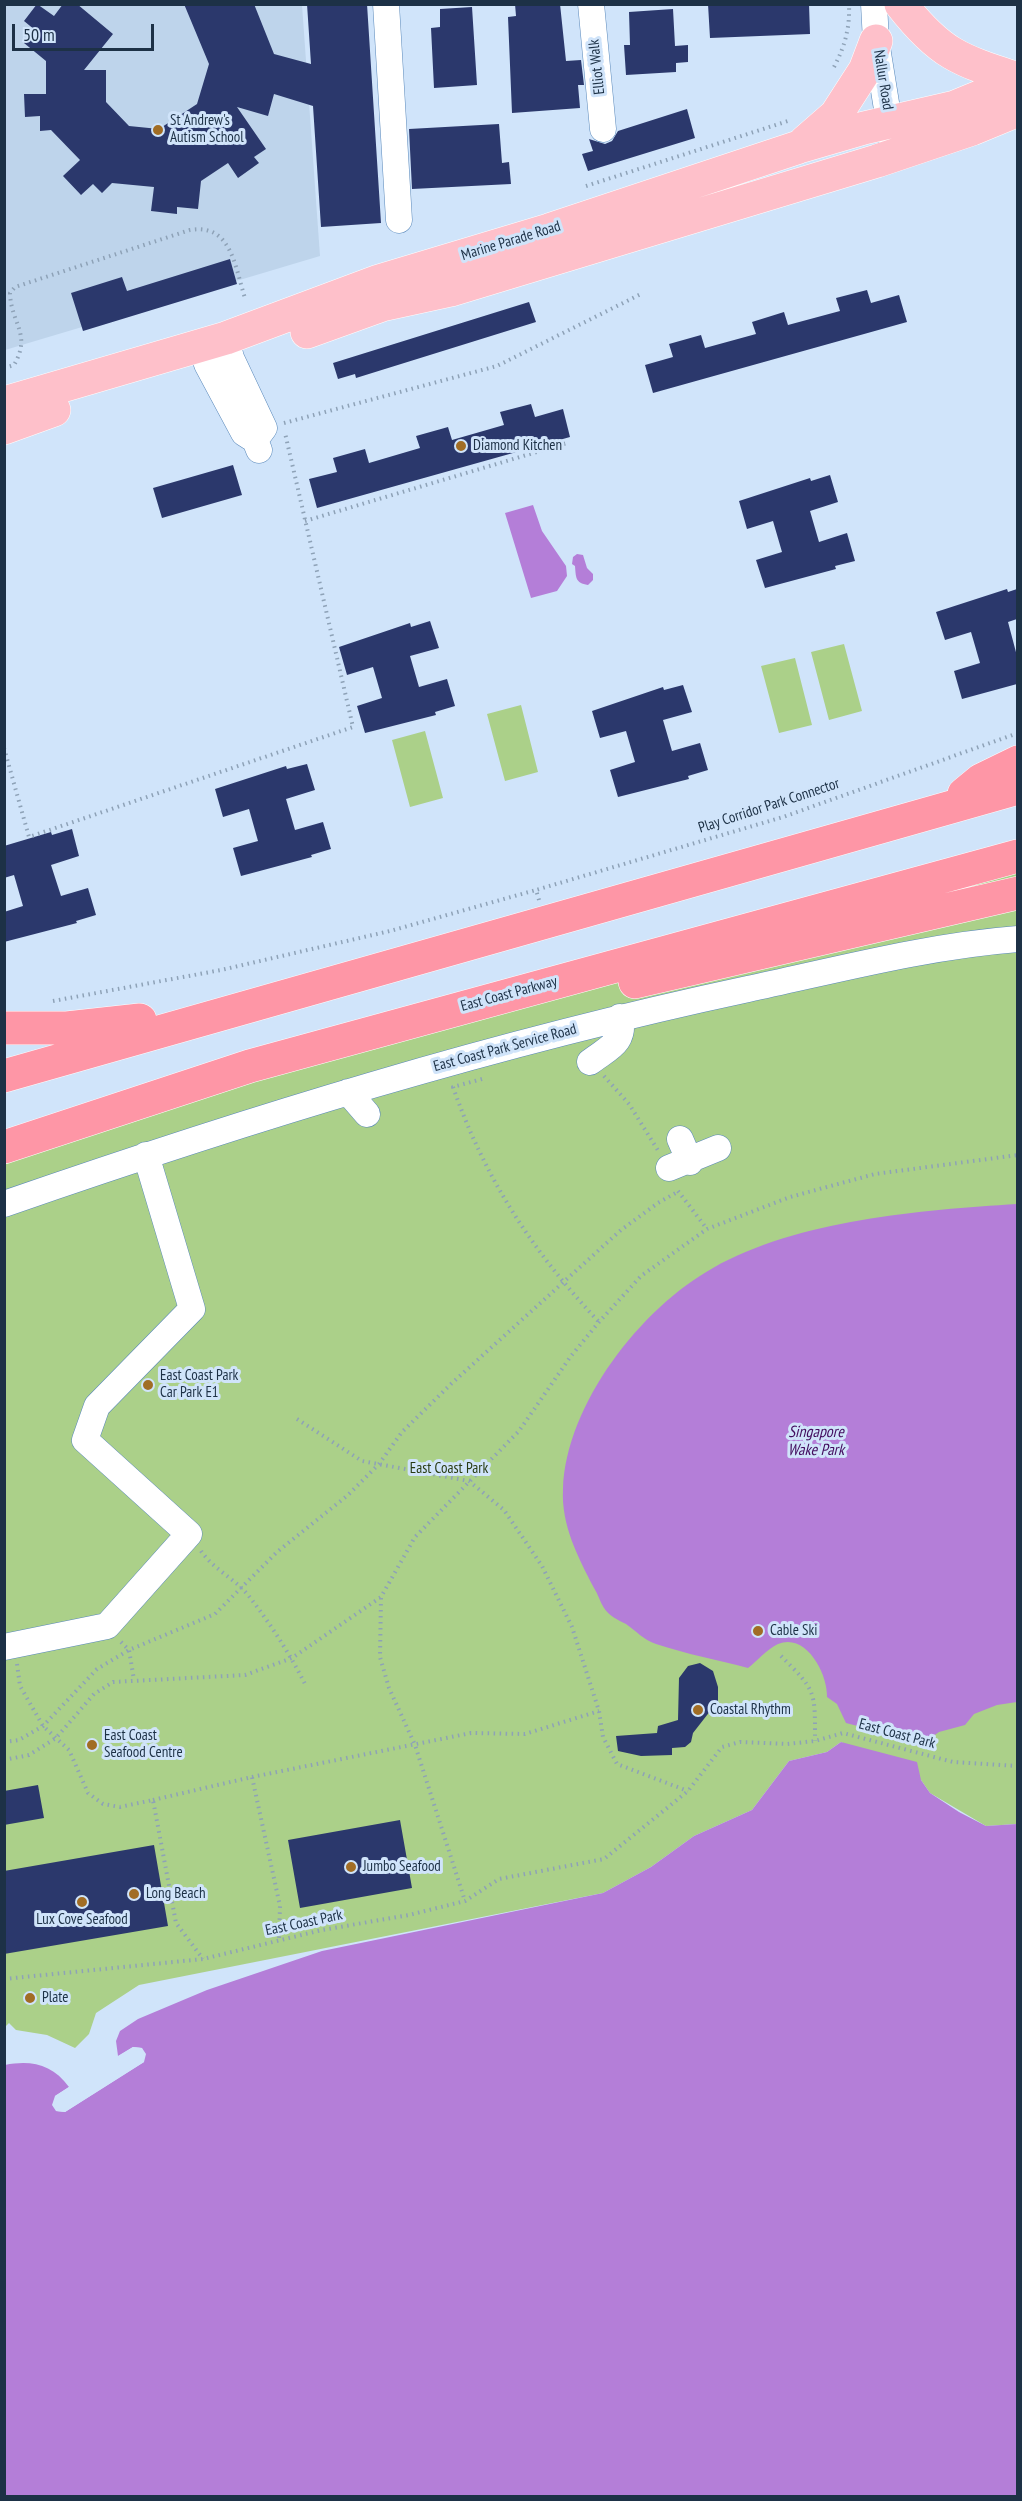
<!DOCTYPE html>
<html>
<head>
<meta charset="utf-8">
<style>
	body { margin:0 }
	#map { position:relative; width:1022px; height:2501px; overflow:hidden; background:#d0e4fa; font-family:"PT Sans Narrow",sans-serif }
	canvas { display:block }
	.frame { position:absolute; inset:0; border:6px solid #1d3146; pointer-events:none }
	.scale { position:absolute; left:12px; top:24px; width:142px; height:27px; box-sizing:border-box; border:3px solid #1d3146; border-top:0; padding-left:8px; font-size:18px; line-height:21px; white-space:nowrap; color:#1d3146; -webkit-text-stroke:4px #d0e4fa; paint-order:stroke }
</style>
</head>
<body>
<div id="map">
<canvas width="1022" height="2501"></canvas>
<div class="frame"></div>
<div class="scale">50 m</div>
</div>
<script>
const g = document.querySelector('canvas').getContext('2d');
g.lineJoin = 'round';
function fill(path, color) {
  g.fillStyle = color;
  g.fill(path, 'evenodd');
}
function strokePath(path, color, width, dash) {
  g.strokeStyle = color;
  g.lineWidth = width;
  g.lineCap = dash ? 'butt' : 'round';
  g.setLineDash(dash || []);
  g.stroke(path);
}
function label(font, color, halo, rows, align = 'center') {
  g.font = font + ' "PT Sans Narrow",sans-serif';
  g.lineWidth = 6;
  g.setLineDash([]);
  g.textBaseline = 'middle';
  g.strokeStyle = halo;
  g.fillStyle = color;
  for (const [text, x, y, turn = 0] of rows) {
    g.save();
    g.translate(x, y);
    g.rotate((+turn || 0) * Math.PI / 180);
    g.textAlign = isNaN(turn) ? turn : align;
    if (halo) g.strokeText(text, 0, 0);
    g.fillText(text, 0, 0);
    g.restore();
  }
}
const built = new Path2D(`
	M5,5H302L320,256L5,350Z`);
const green = new Path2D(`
	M844,644L862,711L829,720L811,652Z
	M795,658L812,725L779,733L761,666Z
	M521,705L538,772L505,781L487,714Z
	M425,731L443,798L410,807L392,740Z
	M1017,855V1824L986,1826L930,1793L921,1780L841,1742L827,1752L789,1761L752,1810L694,1836L651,1867L603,1893L139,1985L96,2013L89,2034L75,2048L47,2035L16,2030L9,2023L5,2027V1147Z`);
const water = new Path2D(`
	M533,505L542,531L566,566L567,576L557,591L531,598L505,513Z
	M577,554L583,555L587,568L593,574V580L588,585C575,583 576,577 575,566L572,564L573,557Z
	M1017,1204V1702L997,1705L974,1714L965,1725L939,1732L923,1743L846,1723L837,1704L827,1697C828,1674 806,1632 778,1644C767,1649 757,1661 748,1668C718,1660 686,1654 656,1644C644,1640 636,1631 626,1624C618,1620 609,1616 604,1608C600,1602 598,1594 594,1588C578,1557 561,1525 563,1489C566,1404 641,1308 713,1268C797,1220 922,1210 1017,1204Z
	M841,1742L917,1762L921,1780L930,1793L959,1812L986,1826L1017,1824V2496H5V2065C31,2060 52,2064 69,2087L55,2096L56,2111L65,2112L144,2062L142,2048L133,2047L118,2056L116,2041L120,2031L138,2019L207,1990L322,1951L603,1893L651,1867L694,1836L752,1810L789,1761L827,1752Z`);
const pier = new Path2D(`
	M133,2047L142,2048L146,2054L144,2062L65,2112L56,2111L52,2105L55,2096L72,2085L71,2089L57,2098L58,2108L64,2109L141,2061L140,2051L134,2050L119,2059L115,2058Z`);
const building = new Path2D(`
	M37,4L54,16L63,4H77L113,34L84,70H106V102L129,126L159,129L197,104L209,64L184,4H254L274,54L311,64L307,4H367L381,223L321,227L313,106L274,94L268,116L237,107L266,149L254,157L259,163L238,178L228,163L201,181L198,209L177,207V214L151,211L154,187L112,183L102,193L93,184L81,195L63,176L80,160L51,130L40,131V116L25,117L24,94H46V61L24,43L35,30L24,21Z
	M515,4H560L566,61L581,60L584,85H578L580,108L512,113L508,17L516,16Z
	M708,4H809L810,34L710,38Z
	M472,7L477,85L434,88L431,28L440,27V9Z
	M673,9L675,46L688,45V62L676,63V72L626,75L624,45H630L629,12Z
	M687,109L695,138L588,171L582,154L593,151L589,139L605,144L612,141L618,131Z
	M499,124L502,163L509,162L511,184L412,189L409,129Z
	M230,259L237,284L83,331L71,293L122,277L127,291Z
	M867,290L871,303L899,295L907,322L653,393L645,365L673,357L669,344L701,335L705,348L756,334L752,322L784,312L788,325L840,311L836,298Z
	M529,302L536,322L356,378L355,374L338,379L333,363Z
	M531,404L535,417L563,409L570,437L317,508L309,479L337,472L333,458L365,449L369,463L420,448L416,436L441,429L448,427L452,440L504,425L500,412Z
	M233,465L242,495L162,518L153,488Z
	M830,475L838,502L810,511L819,542L847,533L855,561L835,566L836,569L765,588L756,560L782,552L773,521L747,529L739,501L810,478L811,481Z
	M1007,589L1008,592L1017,589V619L1008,622L1017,656V684L962,699L954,671L980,663L971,632L945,640L936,612Z
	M430,621L439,648L410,656L419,687L447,679L455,706L435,712L436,715L365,733L357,706L382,698L373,667L347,675L339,647L410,623L411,627Z
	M683,685L692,712L663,720L672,751L700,743L708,770L688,776L689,779L618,797L610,770L635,762L626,731L600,738L592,711L663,687L664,690Z
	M307,764L315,790L286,799L295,830L323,822L331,849L311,855L312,857L241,876L233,848L258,841L249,809L223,817L215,789L286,766L287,769Z
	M72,829L79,856L51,865L61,896L88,888L96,915L76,921L77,923L4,942V912L23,906L14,875L4,878V846L51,832L52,835Z
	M700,1663L713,1671L718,1687V1701L693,1733L691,1742L685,1747L672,1748V1755L641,1756L618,1751L616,1736L657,1733L658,1726L678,1720L679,1678L688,1666Z
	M38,1785L44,1818L4,1825V1791Z
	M400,1820L412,1888L300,1908L288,1840Z
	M154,1845L168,1926L4,1954V1871Z`);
const path = new Path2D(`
	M834,67C845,46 850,28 849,4
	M586,186L788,121
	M4,368L14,365C32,334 11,324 10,293L15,287L190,230C232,223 235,268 245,298
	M284,423L497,366L643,293
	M305,521L567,443
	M4,748L29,837L353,727L285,433
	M539,900L536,890L783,817L1018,733
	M53,1001L221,970L390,931L536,890
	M604,1076L629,1104L659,1152
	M482,1079L453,1087C485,1179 533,1252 599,1322
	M678,1191L707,1229
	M297,1419L362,1461L469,1481L504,1510L542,1566L572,1627L599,1711L603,1737L617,1764L688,1791
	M201,1551C213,1569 234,1578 248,1595C270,1623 290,1654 306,1686
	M381,1598L380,1657L389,1688L415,1745L465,1901
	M121,1642L129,1650L134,1680
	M781,1656C816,1691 815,1690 815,1741
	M17,1664L20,1686L43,1726L69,1750L88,1793L103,1804L120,1807L153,1800L176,1923L203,1959
	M4,1742L19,1740L43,1726L97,1669L129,1650L215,1614L277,1552L348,1495L379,1464L402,1432L451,1384L621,1230L658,1203L679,1191
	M4,1760L29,1755L56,1738L94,1694L113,1682L245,1675L292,1658L381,1597L415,1537L519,1431L571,1356L599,1322L641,1276L707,1229L790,1197L875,1174L1018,1155
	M252,1777L471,1733L525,1734L599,1711
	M153,1800L252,1777L280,1906L279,1940
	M4,1979L203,1959L322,1930L409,1915L465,1901L499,1879L604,1859L688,1791L722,1747L740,1742L787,1744L815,1741L843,1733L953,1762L1018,1766`);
const minor = new Path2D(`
	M386,4L399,220
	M591,4L603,129
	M874,4L876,41L892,140
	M226,338L231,358L264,428L255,440
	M201,346L207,364L244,433L255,440L259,450
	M590,1062C608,1048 626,1043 620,1017
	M348,1092L367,1114
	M680,1139L690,1162
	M669,1168L718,1148
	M4,1204C249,1119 495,1043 748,989C837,970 927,946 1018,939
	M4,1647L107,1626L189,1534L85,1440L97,1406L192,1309L146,1155`);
const major = new Path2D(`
	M901,4C940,54 959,60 1018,79
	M805,142L836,115L865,70L876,41
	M307,332L382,305L451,290L877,161L972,129L1018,110
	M4,403L226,338L379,281L549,230L799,147L864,128L955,107L1018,81
	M4,428L54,410`);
const highway = new Path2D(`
	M964,794L981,780L1018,762
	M635,982L1018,893
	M4,1028H67L140,1020
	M4,1076L1018,788
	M4,1147L250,1066L1018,856`);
const markers = [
	[158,130,6,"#a16d25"],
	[461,446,6,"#a16d25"],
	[148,1385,6,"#a16d25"],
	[758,1631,6,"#a16d25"],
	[698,1710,6,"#a16d25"],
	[92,1745,6,"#a16d25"],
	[351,1867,6,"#a16d25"],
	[134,1894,6,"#a16d25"],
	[82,1902,6,"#a16d25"],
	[30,1998,6,"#a16d25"]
];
const streetNames = [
	["Elliot Walk",597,67,-96],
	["Nallur Road",883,80,81],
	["Marine Parade Road",511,241,-17],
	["Play Corridor Park Connector",769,806,-18],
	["East Coast Parkway",509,994,-15],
	["East Coast Park Service Road",505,1048,-15],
	["East Coast Park",897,1734,15],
	["East Coast Park",304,1923,-12]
];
const poiNames = [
	["St Andrew's",170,121],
	["Autism School",170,138],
	["Diamond Kitchen",473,446],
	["East Coast Park",160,1376],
	["Car Park E1",160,1393],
	["Cable Ski",770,1631],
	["Coastal Rhythm",710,1710],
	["East Coast",104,1736],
	["Seafood Centre",104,1753],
	["Jumbo Seafood",363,1867],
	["Long Beach",146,1894],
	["Lux Cove Seafood",82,1920,"center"],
	["Plate",42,1998]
];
const parkNames = [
	["East Coast Park",449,1469]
];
const waterNames = [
	["Singapore",816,1432],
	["Wake Park",816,1450]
];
fill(built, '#bed4eb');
fill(green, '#abd089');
fill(water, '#b47ed8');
fill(pier, '#d0e4fa');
fill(building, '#2b386c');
strokePath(minor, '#5988ba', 27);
strokePath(major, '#fff', 34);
strokePath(highway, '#fff', 34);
strokePath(path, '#8ea2b7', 4, [1.5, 4.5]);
strokePath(minor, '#fff', 26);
strokePath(major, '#fec0ca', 33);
strokePath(highway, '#fe96a6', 33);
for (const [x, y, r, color] of markers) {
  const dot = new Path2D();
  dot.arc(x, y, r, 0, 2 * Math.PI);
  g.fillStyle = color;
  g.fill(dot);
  strokePath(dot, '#d0e4fa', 2);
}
label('15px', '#1d3146', '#d0e4fa', streetNames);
label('15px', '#1d3146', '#d0e4fa', poiNames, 'left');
label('15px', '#293c14', '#d0e4fa', parkNames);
label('italic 16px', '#430c5e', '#d0e4fa', waterNames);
</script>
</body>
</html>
